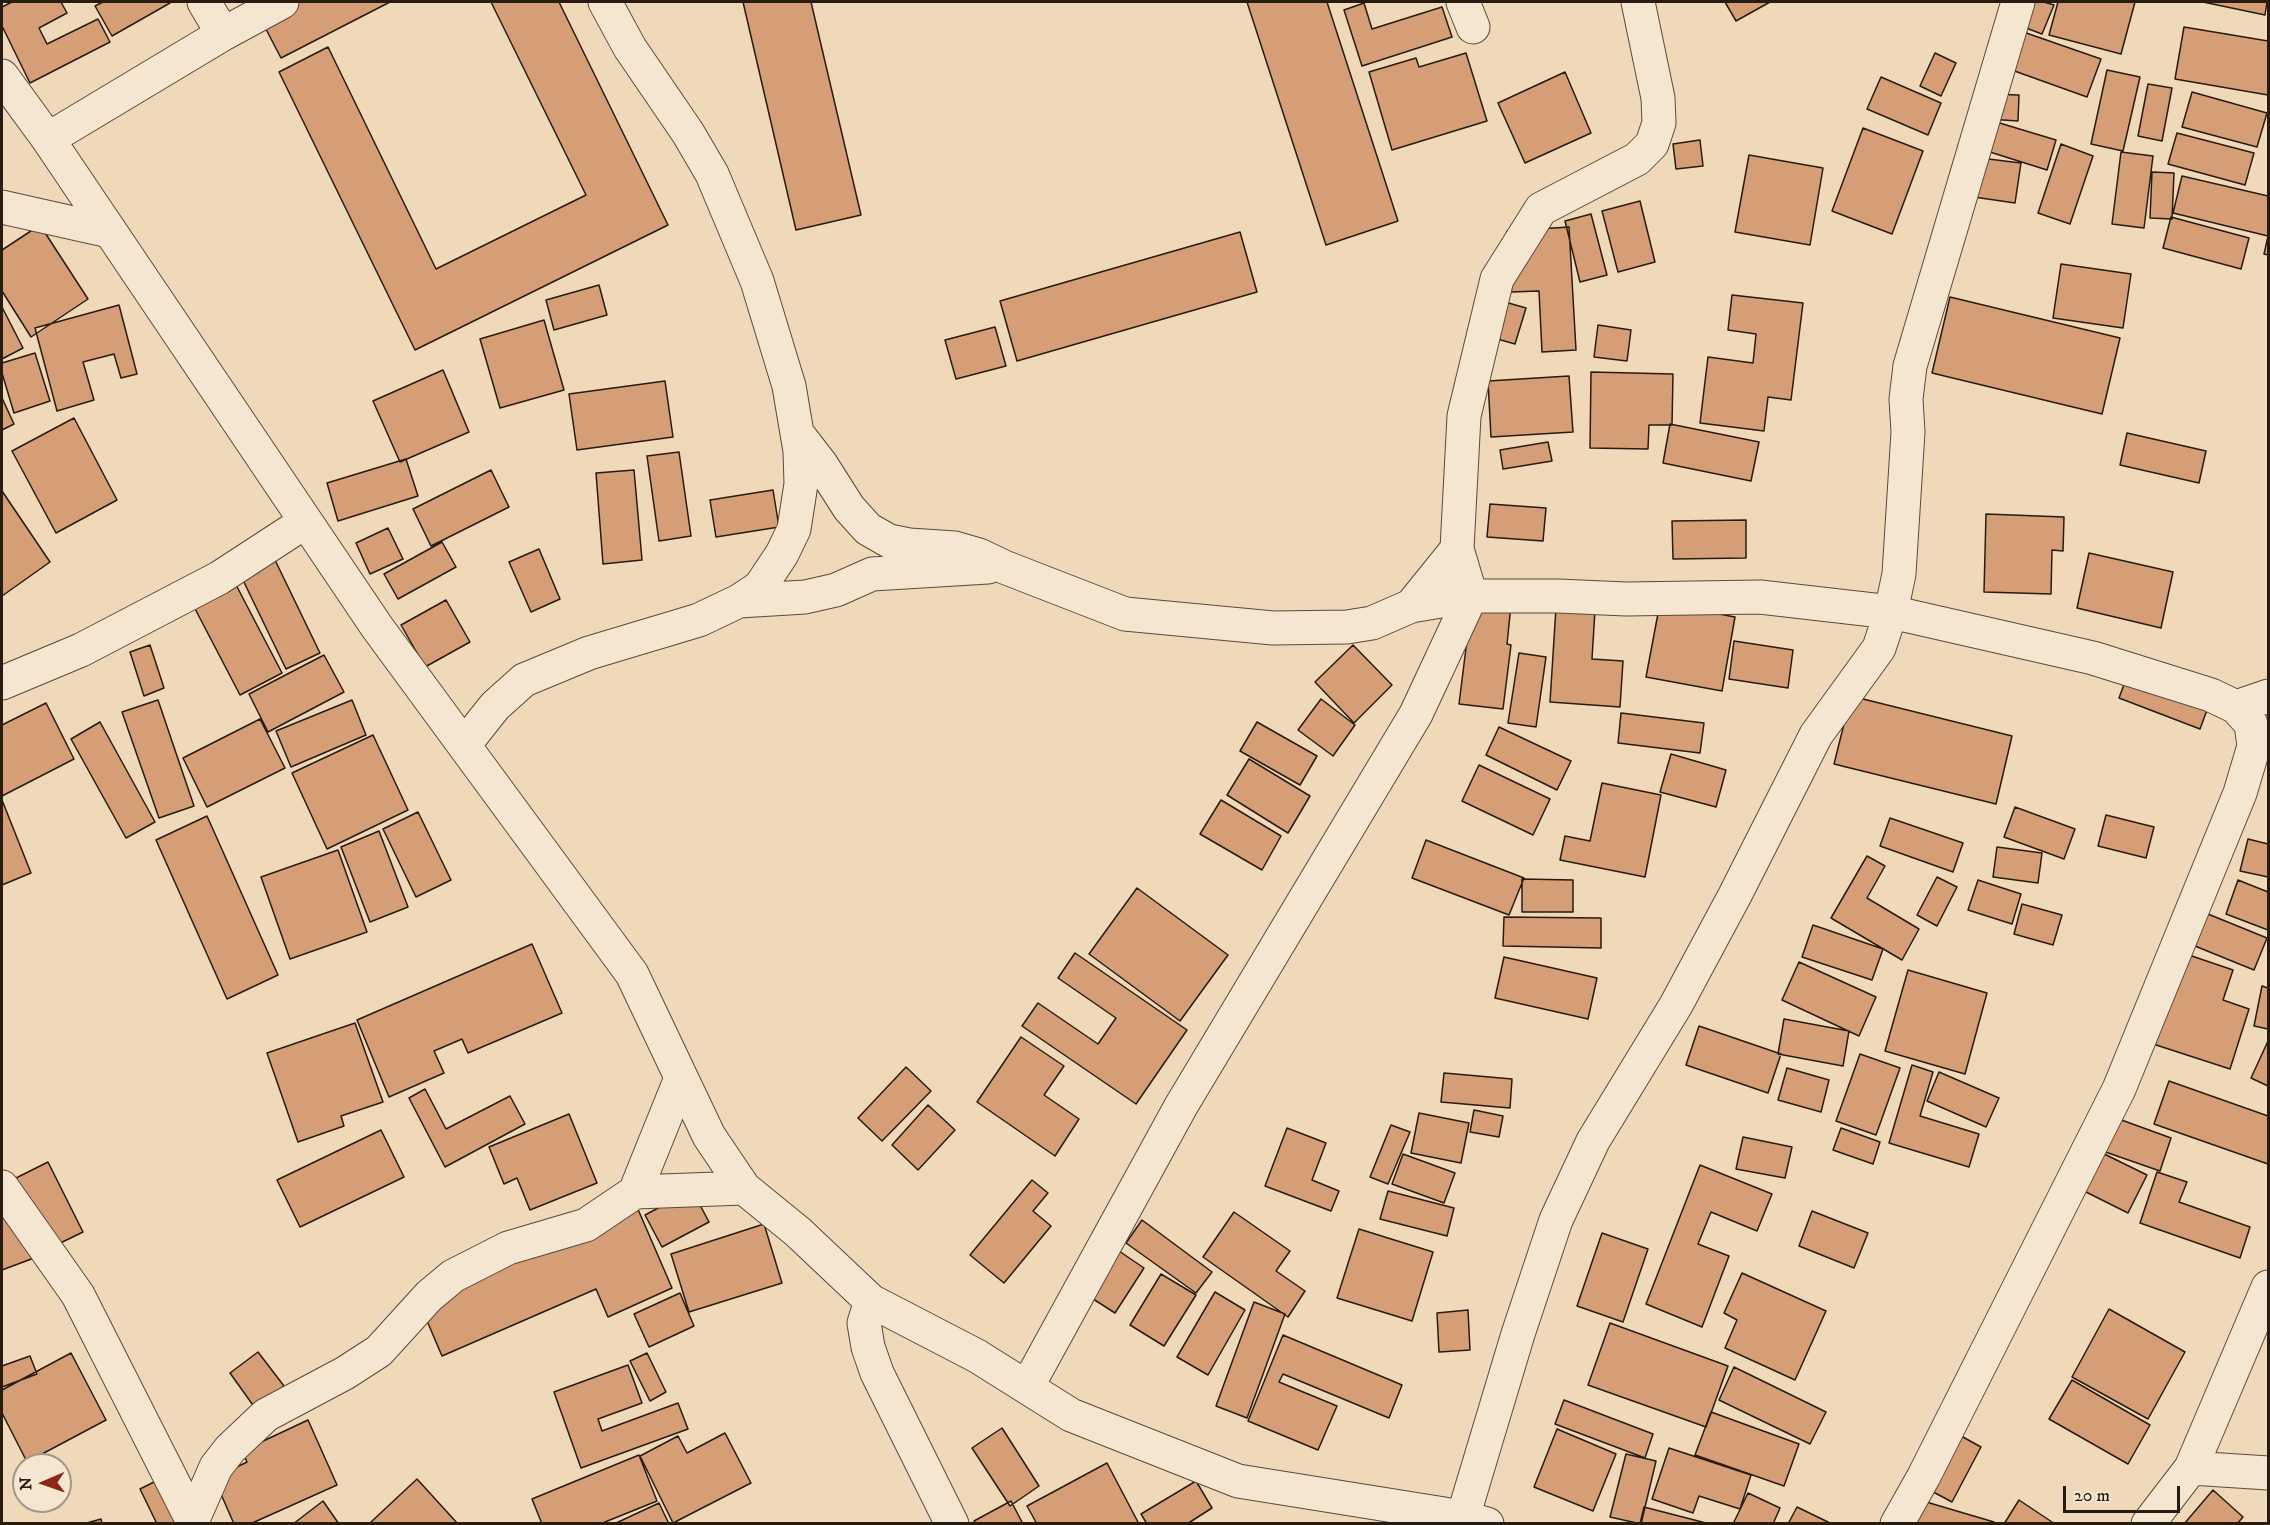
<!DOCTYPE html>
<html>
<head>
<meta charset="utf-8">
<style>
	body { margin:0 }
	#map { position:relative; width:2270px; height:1525px; overflow:hidden; background:#f0d9b8; font-family:"IM FELL DW Pica",serif }
	canvas { display:block }
	.frame { position:absolute; inset:0; border:3px solid #271b12; pointer-events:none }
	.north { position:absolute; left:12px; top:1453px; width:60px; height:60px; box-sizing:border-box; background:#f5e6d1; border:2px solid #a39585; border-radius:50%; rotate:268deg; font-size:16px; font-weight:700; line-height:24px; text-align:center; color:#271b12 }
	.north::after { content:''; display:block; margin:auto; width:21px; height:27px; background:#8f2418; clip-path:polygon(50% 0,100% 100%,50% 72%,0 100%) }
	.scale { position:absolute; left:2063px; top:1486px; width:117px; height:27px; box-sizing:border-box; border:3px solid #271b12; border-top:0; padding-left:8px; font-size:18px; line-height:21px; white-space:nowrap; color:#271b12; -webkit-text-stroke:4px #f5e6d1; paint-order:stroke }
</style>
</head>
<body>
<div id="map">
<canvas width="2270" height="1525"></canvas>
<div class="frame"></div>
<div class="north">N</div>
<div class="scale">20 m</div>
</div>
<script>
const g = document.querySelector('canvas').getContext('2d');
g.lineJoin = 'round';
function fill(path, color) {
  g.fillStyle = color;
  g.fill(path, 'evenodd');
}
function strokePath(path, color, width, dash) {
  g.strokeStyle = color;
  g.lineWidth = width;
  g.lineCap = dash ? 'butt' : 'round';
  g.setLineDash(dash || []);
  g.stroke(path);
}
const building = new Path2D(`
	M12,2H61L67,13L39,28L47,44L98,19L110,42L30,83L2,26V7Z
	M103,2H169L170,3L112,36L95,6Z
	M272,2H390L281,58L256,10Z
	M491,2H559L668,225L415,350L279,72L328,47L436,269L586,195Z
	M743,2H811L861,215L796,230Z
	M1247,2H1327L1398,221L1326,245Z
	M1725,2H1770L1736,21Z
	M2008,2H2044L2054,5L2042,34L2002,19Z
	M2058,2H2135L2121,54L2049,35Z
	M2203,2H2267L2265,15Z
	M1364,3L1372,29L1442,7L1452,37L1362,66L1344,10Z
	M2009,27L2101,59L2087,97L1995,64Z
	M2184,27L2268,41V95L2175,79Z
	M1466,53L1487,121L1392,150L1369,72L1416,58L1419,67Z
	M1935,53L1956,63L1941,96L1920,86Z
	M2107,70L2140,77L2123,151L2091,144Z
	M1565,72L1591,133L1525,163L1498,103Z
	M1881,77L1941,103L1928,135L1867,109Z
	M2148,84L2172,88L2162,141L2138,136Z
	M2192,92L2267,113L2257,147L2182,127Z
	M1989,94L2019,95L2018,121L1988,119Z
	M1983,118L2056,140L2047,170L1974,147Z
	M1863,128L1923,151L1892,234L1832,211Z
	M2177,133L2254,153L2245,185L2168,164Z
	M1700,140L1703,166L1676,169L1673,144Z
	M2061,144L2093,156L2070,224L2038,213Z
	M2121,152L2153,156L2144,228L2112,224Z
	M1749,155L1823,168L1810,245L1735,232Z
	M1972,157L2021,163L2015,203L1967,196Z
	M2152,172L2174,173L2172,219L2150,218Z
	M2182,176L2268,196V255L2264,254L2268,236L2173,213Z
	M1640,201L1655,262L1618,272L1602,211Z
	M1591,214L1607,275L1580,282L1565,221Z
	M2171,217L2249,238L2241,269L2163,248Z
	M40,225L88,299L31,337L2,291V250Z
	M1569,227L1576,350L1542,352L1539,291L1511,292L1507,231Z
	M1240,232L1257,292L1017,361L1000,301Z
	M2061,264L2131,274L2123,328L2053,318Z
	M599,285L607,315L554,330L546,300Z
	M1732,295L1803,303L1791,400L1768,397L1764,431L1700,423L1708,357L1753,363L1756,334L1728,330Z
	M1950,297L2120,338L2102,414L1932,373Z
	M1505,302L1526,308L1515,344L1494,338Z
	M119,305L137,374L121,378L114,354L83,362L94,400L57,411L35,328Z
	M2,307L23,348L2,359Z
	M544,320L564,390L500,408L480,339Z
	M1598,325L1631,330L1627,361L1594,357Z
	M995,327L1006,366L956,379L945,340Z
	M35,353L50,401L14,413L2,373V363Z
	M443,370L469,432L400,462L373,401Z
	M1591,372L1673,374L1672,425H1649L1648,449L1590,448Z
	M1569,376L1573,432L1491,437L1488,381Z
	M665,381L673,437L577,450L569,394Z
	M2,398L14,424L2,430Z
	M74,418L117,500L56,533L12,451Z
	M1670,424L1759,442L1751,481L1663,463Z
	M2127,433L2206,451L2199,483L2120,465Z
	M1548,442L1552,461L1503,469L1500,450Z
	M679,452L691,536L659,541L647,456Z
	M406,459L418,496L338,521L327,483Z
	M491,470L509,507L431,546L413,509Z
	M634,470L642,560L603,564L596,473Z
	M773,490L779,527L716,537L710,500Z
	M2,491L50,562L2,596Z
	M1490,504L1546,508L1543,541L1487,537Z
	M1986,514L2064,517L2063,551L2052,550L2051,594L1984,592Z
	M1746,520V558L1673,559L1672,521Z
	M388,528L403,559L370,574L356,543Z
	M442,542L456,567L398,599L384,574Z
	M539,549L560,599L531,612L509,562Z
	M2089,553L2173,572L2161,628L2077,608Z
	M275,560L320,653L286,669L241,576Z
	M234,581L282,673L240,695L192,603Z
	M1557,592L1596,594L1592,659L1623,661L1620,707L1550,702Z
	M446,600L470,642L425,667L401,625Z
	M1472,600L1511,605L1507,644L1511,645L1503,709L1459,704Z
	M1660,603L1735,617L1722,691L1646,677Z
	M1734,641L1793,650L1788,688L1729,679Z
	M150,645L164,688L144,696L130,652Z
	M1353,645L1392,685L1354,723L1315,682Z
	M1519,653L1546,657L1536,727L1508,723Z
	M324,655L344,692L268,732L249,694Z
	M2129,671L2210,702L2200,729L2119,698Z
	M1851,696L2012,736L1996,804L1834,764Z
	M1321,699L1355,725L1333,756L1298,730Z
	M158,700L194,806L159,818L122,712Z
	M352,700L366,735L291,767L276,731Z
	M46,703L74,759L2,796V725Z
	M1621,713L1704,723L1700,753L1618,743Z
	M260,719L285,768L207,807L183,758Z
	M100,722L155,822L126,838L71,739Z
	M1257,722L1317,756L1300,785L1240,751Z
	M1499,727L1571,761L1557,790L1486,755Z
	M373,735L408,810L327,849L292,773Z
	M1671,754L1726,770L1716,807L1660,792Z
	M1249,759L1310,796L1288,833L1227,795Z
	M1479,765L1550,799L1533,835L1462,801Z
	M1602,783L1661,795L1645,877L1560,860L1565,836L1590,841Z
	M2,800L31,873L2,885Z
	M1221,800L1281,836L1262,870L1200,834Z
	M2015,807L2075,829L2064,859L2004,837Z
	M418,812L451,880L416,897L383,829Z
	M2106,815L2154,827L2146,858L2098,846Z
	M207,816L278,975L227,999L156,840Z
	M1890,818L1963,843L1953,872L1880,846Z
	M379,831L408,907L370,922L341,847Z
	M2248,839L2268,844V877L2240,871Z
	M1426,840L1524,878L1509,915L1412,878Z
	M1997,847L2042,853L2038,883L1993,877Z
	M338,850L367,932L290,959L261,877Z
	M1867,856L1885,866L1867,898L1919,929L1902,960L1831,918Z
	M1937,877L1957,887L1937,926L1917,915Z
	M1522,879L1573,880V912H1522Z
	M1978,880L2021,894L2012,924L1968,910Z
	M2238,880L2268,892V930L2226,914Z
	M1137,888L1228,955L1180,1021L1089,954Z
	M2022,904L2062,915L2053,945L2014,934Z
	M2203,912L2267,938L2254,970L2190,944Z
	M1504,917L1601,918V948L1503,946Z
	M1813,925L1883,949L1872,980L1802,957Z
	M532,944L562,1013L468,1053L462,1039L434,1051L444,1073L389,1097L357,1020Z
	M2180,952L2233,970L2223,1000L2249,1009L2230,1069L2150,1043Z
	M1075,953L1187,1030L1136,1104L1022,1026L1038,1003L1098,1044L1116,1018L1058,978Z
	M1504,957L1597,978L1588,1019L1495,998Z
	M1799,962L1876,997L1859,1036L1782,1000Z
	M1908,970L1987,993L1965,1074L1885,1051Z
	M2262,986L2268,988V1029L2254,1026Z
	M1784,1019L1849,1031L1843,1066L1778,1054Z
	M355,1023L383,1102L341,1116L344,1126L298,1142L267,1053Z
	M1699,1026L1781,1054L1768,1093L1686,1065Z
	M1021,1037L1064,1066L1044,1095L1079,1119L1055,1156L977,1102Z
	M2268,1041V1086L2251,1078Z
	M1860,1054L1900,1068L1876,1135L1836,1121Z
	M1912,1065L1933,1072L1920,1116L1979,1134L1969,1167L1889,1143Z
	M906,1067L931,1091L882,1141L858,1118Z
	M1787,1068L1829,1080L1821,1112L1778,1100Z
	M1939,1072L1999,1098L1986,1127L1927,1101Z
	M1444,1073L1512,1079L1510,1108L1441,1102Z
	M2169,1081L2268,1116V1164L2154,1124Z
	M425,1089L446,1129L510,1096L525,1124L445,1167L409,1098Z
	M928,1105L955,1130L918,1170L892,1145Z
	M1474,1110L1503,1116L1499,1137L1470,1132Z
	M1419,1113L1469,1123L1461,1163L1411,1153Z
	M569,1114L597,1183L530,1210L517,1178L504,1184L489,1147Z
	M2105,1114L2171,1138L2160,1171L2094,1148Z
	M1391,1125L1410,1132L1388,1184L1370,1177Z
	M1287,1128L1326,1143L1312,1180L1339,1191L1331,1211L1265,1186Z
	M1841,1128L1880,1142L1873,1164L1833,1150Z
	M381,1130L404,1177L300,1227L277,1180Z
	M1743,1137L1792,1147L1785,1178L1736,1169Z
	M2092,1148L2147,1175L2128,1213L2074,1186Z
	M1403,1154L1455,1173L1444,1203L1392,1184Z
	M48,1162L83,1232L48,1249L14,1179Z
	M1700,1165L1772,1194L1757,1231L1711,1212L1698,1244L1729,1256L1702,1327L1646,1304Z
	M2157,1172L2187,1182L2179,1202L2250,1227L2240,1258L2140,1223Z
	M1032,1180L1048,1193L1033,1211L1051,1226L1004,1283L970,1255Z
	M2,1185L34,1258L2,1270Z
	M692,1190L709,1222L662,1247L645,1215Z
	M1388,1191L1454,1208L1447,1236L1380,1219Z
	M637,1207L672,1288L608,1317L596,1289L442,1356L419,1302Z
	M1812,1211L1868,1233L1854,1268L1799,1246Z
	M1234,1212L1290,1251L1276,1271L1305,1291L1288,1317L1203,1257Z
	M1142,1220L1212,1272L1196,1293L1126,1243Z
	M764,1224L782,1283L689,1312L671,1254Z
	M1359,1229L1433,1252L1412,1321L1337,1298Z
	M1602,1233L1648,1249L1623,1322L1577,1306Z
	M1116,1249L1144,1268L1115,1313L1087,1295Z
	M1742,1273L1826,1311L1795,1380L1725,1348L1737,1320L1724,1313Z
	M1161,1274L1196,1295L1164,1346L1130,1325Z
	M1215,1292L1245,1310L1208,1375L1177,1357Z
	M680,1293L694,1326L649,1347L634,1314Z
	M1254,1302L1285,1314L1247,1418L1216,1406Z
	M2109,1309L2185,1352L2148,1419L2072,1377Z
	M1468,1310L1470,1350L1439,1352L1437,1313Z
	M1610,1323L1728,1366L1706,1427L1588,1385Z
	M1283,1335L1402,1385L1389,1418L1283,1374L1279,1382L1337,1406L1318,1450L1248,1421Z
	M258,1352L284,1386L255,1408L230,1373Z
	M71,1353L106,1420L27,1462L2,1413V1390Z
	M647,1353L666,1392L650,1401L630,1361Z
	M30,1356L37,1374L2,1387V1366Z
	M628,1365L642,1403L598,1419L602,1431L678,1403L688,1429L581,1468L554,1392Z
	M1734,1367L1826,1412L1810,1444L1719,1400Z
	M2072,1380L2150,1425L2128,1464L2049,1419Z
	M1564,1400L1653,1434L1645,1458L1555,1424Z
	M1711,1412L1799,1444L1784,1486L1695,1455Z
	M308,1420L337,1485L250,1524H234L214,1478L247,1462L242,1451Z
	M1002,1428L1039,1486L1010,1506L972,1448Z
	M1557,1429L1616,1454L1593,1511L1534,1487Z
	M1952,1431L1981,1447L1952,1502L1922,1486Z
	M725,1433L751,1483L673,1523L640,1456L678,1436L687,1453Z
	M1669,1448L1751,1475L1740,1509L1699,1496L1693,1513L1652,1499Z
	M1626,1454L1656,1461L1641,1524L1610,1517Z
	M639,1455L657,1501L600,1524H542L532,1499Z
	M1107,1463L1139,1524H1037L1027,1506Z
	M172,1473L197,1524H157L140,1489Z
	M417,1479L458,1524H372L371,1522Z
	M1196,1481L1212,1508L1187,1524H1147L1141,1514Z
	M2213,1490L2243,1517L2237,1524H2184Z
	M1748,1493L1780,1508L1773,1524H1733Z
	M1906,1496L1994,1522L1993,1524H1898Z
	M2019,1500L2055,1524H2004Z
	M323,1501L339,1524H293Z
	M1011,1501L1023,1524H976L974,1521Z
	M659,1503L669,1524H614Z
	M1644,1507L1706,1523V1524H1640Z
	M1797,1507L1830,1523L1829,1524H1788Z
	M101,1519L102,1524H83Z`);
const minor = new Path2D(`
	M204,2L223,34
	M1463,2L1473,27
	M2,76L48,139L377,627L632,974L709,1136L744,1188L798,1232L871,1301L977,1356L1071,1415L1238,1481L1463,1517L1487,1524
	M48,139L223,34L282,2
	M2,207L109,231
	M797,433L821,464L849,508L868,529L889,541L909,545L955,548L979,555L1004,567L1125,614L1273,628L1347,627L1372,623L1411,606L1471,596H1558L1626,599L1760,597L1891,612L2093,658L2211,695L2236,707L2251,724L2254,746L2240,793L2119,1089L1924,1476L1897,1524
	M1457,549L1464,416L1497,279L1541,209L1637,159L1652,144L1659,123L1658,98L1638,2
	M739,601L805,597L836,590L872,574L988,567
	M2,683L81,650L219,578L305,522
	M2236,707L2268,696
	M464,745L495,706L524,680L589,653L699,620L739,601L760,587L782,554L794,529L801,484L800,451L789,386L757,281L712,174L688,133L630,48L605,2
	M2,1187L78,1295L192,1520
	M635,1192L681,1078
	M871,1301L864,1323L868,1347L877,1373L952,1524
	M1027,1387L1181,1106L1416,714L1471,596L1457,549L1411,606
	M2191,1468L2268,1287
	M1463,1517L1518,1334L1556,1220L1593,1141L1676,1005L1735,895L1816,735L1879,648L1891,612L1899,574L1908,432L1906,399L1910,366L2018,2
	M191,1524L216,1467L230,1449L266,1415L345,1373L379,1351L429,1296L453,1276L508,1248L586,1225L635,1192L744,1188
	M2148,1524L2191,1468L2268,1473`);
fill(building, '#d59e77');
strokePath(building, '#271b12', 1.5);
strokePath(minor, '#594a3c', 35);
strokePath(minor, '#f5e6d1', 33);
</script>
</body>
</html>
